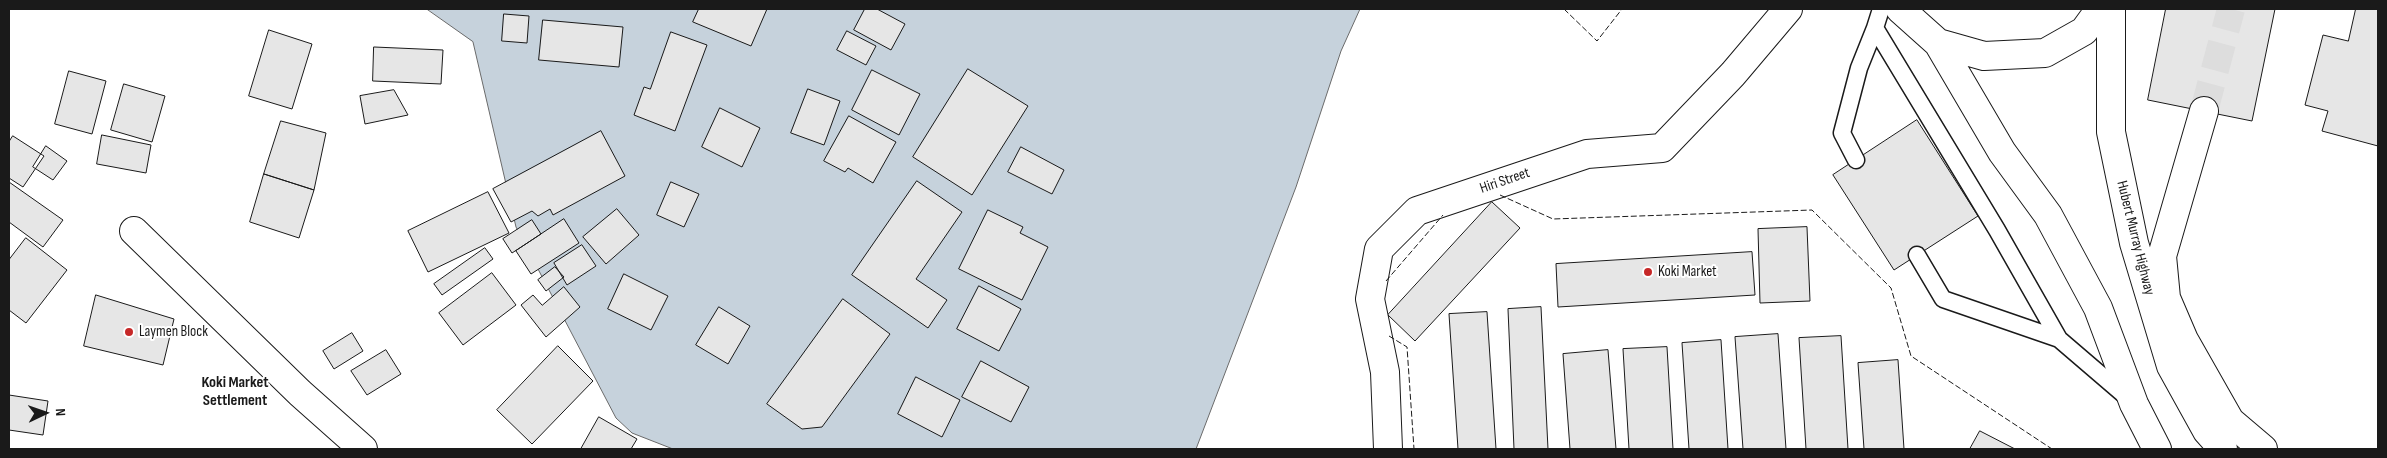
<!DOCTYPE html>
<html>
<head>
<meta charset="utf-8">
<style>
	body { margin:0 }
	#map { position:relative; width:2387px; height:458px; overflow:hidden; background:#fff; font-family:"Sofia Sans Condensed",sans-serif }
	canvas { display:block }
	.frame { position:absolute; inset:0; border:10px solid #1a1a1a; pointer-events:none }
	.north { position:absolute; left:20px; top:388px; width:50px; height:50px; -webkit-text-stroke:4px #fff; paint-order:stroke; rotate:87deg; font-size:14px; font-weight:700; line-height:20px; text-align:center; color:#1a1a1a }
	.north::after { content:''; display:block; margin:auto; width:18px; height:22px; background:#1a1a1a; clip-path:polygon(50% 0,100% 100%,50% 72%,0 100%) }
</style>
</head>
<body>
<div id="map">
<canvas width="2387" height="458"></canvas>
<div class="frame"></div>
<div class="north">N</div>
</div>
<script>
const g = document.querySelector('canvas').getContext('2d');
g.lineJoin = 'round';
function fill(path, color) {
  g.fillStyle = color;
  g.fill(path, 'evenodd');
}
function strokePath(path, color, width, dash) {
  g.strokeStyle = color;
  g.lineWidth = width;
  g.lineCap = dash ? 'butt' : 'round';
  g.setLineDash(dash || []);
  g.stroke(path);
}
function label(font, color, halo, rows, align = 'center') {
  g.font = font + ' "Sofia Sans Condensed",sans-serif';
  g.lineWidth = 4;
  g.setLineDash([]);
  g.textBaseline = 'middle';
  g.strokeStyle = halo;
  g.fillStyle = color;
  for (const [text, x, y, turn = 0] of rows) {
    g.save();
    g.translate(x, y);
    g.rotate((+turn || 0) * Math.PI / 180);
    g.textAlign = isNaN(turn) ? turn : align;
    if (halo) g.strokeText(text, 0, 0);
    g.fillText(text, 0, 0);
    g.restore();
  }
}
const water = new Path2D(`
	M427,9H1360L1341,51L1296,187L1196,449H673L632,433L616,418L516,227L473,42Z`);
const building = new Path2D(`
	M699,9H767L751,46L693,22Z
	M865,9H877L905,24L891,50L854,30Z
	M2166,9H2275L2252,121L2148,100Z
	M2356,9H2378V146L2322,131L2328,111L2305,105L2323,35L2348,41Z
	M504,14L529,16L527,43L502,41Z
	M543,20L623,27L619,67L539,60Z
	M269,30L312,44L292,109L249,96Z
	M847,31L876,46L866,65L837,50Z
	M671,32L707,45L675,131L634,115L644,87L650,89Z
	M374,47L443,50L441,84L373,81Z
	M968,69L1028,106L972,195L913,157Z
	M872,70L920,94L899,135L852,110Z
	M69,71L106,81L92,134L55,124Z
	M124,84L165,96L152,142L111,130Z
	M808,89L840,101L824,145L791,133Z
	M394,90L408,115L365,124L360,96Z
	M720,108L760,128L742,167L702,147Z
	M849,116L896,142L873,183L848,168L845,172L824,161Z
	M1917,120L1978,216L1894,270L1833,175Z
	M281,121L326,133L314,190L264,174Z
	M601,131L625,176L553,215L550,209L538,216L532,211L511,222L493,189Z
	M102,135L151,145L146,173L97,164Z
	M13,136L44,156L23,187L9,178V142Z
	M46,146L67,161L53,180L33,167Z
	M1021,147L1064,170L1052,194L1008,172Z
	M264,174L314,190L299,238L250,222Z
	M917,181L962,212L916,279L947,300L928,328L852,275Z
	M9,182L63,220L43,247L9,222Z
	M671,182L699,194L684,227L657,215Z
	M488,192L509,233L428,272L408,231Z
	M1492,202L1520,228L1415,341L1388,315Z
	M617,209L639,235L606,264L583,237Z
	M988,210L1023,227L1020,233L1048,247L1022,300L959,269Z
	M564,219L579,243L531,274L516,251Z
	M532,220L541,234L512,253L503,239Z
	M1807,227L1810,301L1760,303L1758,229Z
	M26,238L67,270L26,323L9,310V260Z
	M582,245L596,266L567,285L554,263Z
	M485,248L493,259L442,295L434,284Z
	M1752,252L1755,295L1558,307L1556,264Z
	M555,267L564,277L546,291L538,280Z
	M492,273L516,305L463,345L439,313Z
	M624,274L668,296L651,330L608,309Z
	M979,286L1021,309L999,351L957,329Z
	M564,287L580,307L546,337L521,305L533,295L542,305Z
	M96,295L174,319L163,365L84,346Z
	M843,299L890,334L822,427L802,429L767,404Z
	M719,307L750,326L728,364L696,345Z
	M1541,307L1548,449H1514L1508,309Z
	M1487,312L1496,449H1458L1449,314Z
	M352,333L363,351L334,369L323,351Z
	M1778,334L1786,449H1743L1735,337Z
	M1841,336L1848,449H1806L1799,338Z
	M1721,340L1728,449H1689L1682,343Z
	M558,346L593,381L532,444L497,410Z
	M1667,347L1673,449H1629L1623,349Z
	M386,350L401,374L367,395L351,371Z
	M1608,350L1616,449H1570L1563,354Z
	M1898,360L1904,449H1864L1858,363Z
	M981,361L1029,387L1011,422L962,397Z
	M916,377L960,400L942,437L898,414Z
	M9,395L48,401L43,435L9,430Z
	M599,417L637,439L631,449H581Z
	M1980,431L2015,449H1970Z`);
const streetTunnel = new Path2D(`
	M2204,111L2231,9`);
const lane = new Path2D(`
	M1881,9L1875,28L1997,230L2059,339L2129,399
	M1856,160L1842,133L1859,68L1875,28
	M1917,255L1943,299L2059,339`);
const street = new Path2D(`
	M2204,111L2162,256L2166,298L2184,340L2230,421L2263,449
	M134,231L300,393L363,449
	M1388,449L1385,372L1370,299L1379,249L1417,211L1587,154L1662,148L1733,74L1788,9`);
const highway = new Path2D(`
	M1900,9L1938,43L1984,56L2045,53L2084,31L2100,9
	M2111,9V132L2134,243L2171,366L2207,431L2223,449
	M1938,43L2002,152L2048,215L2098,308L2134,404L2157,449`);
const fence = new Path2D(`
	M1564,9L1597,41L1622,9
	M1500,195L1553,219L1812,210L1891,288L1911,356L2052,449
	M1386,281L1443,215
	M1389,336L1407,347L1414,449`);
const markers = [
	[1648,272,5,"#c62828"],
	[129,332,5,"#c62828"]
];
const streetNames = [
	["Hiri Street",1505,181,-19],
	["Hubert Murray Highway",2135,238,76]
];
const poiNames = [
	["Koki Market",1658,272],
	["Laymen Block",139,332]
];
const neighbourhoodNames = [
	["Koki Market",235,383],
	["Settlement",235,401]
];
fill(water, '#c6d2dc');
strokePath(water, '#6a6a6a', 1);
fill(building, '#e6e6e6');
strokePath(building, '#1a1a1a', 1);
strokePath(streetTunnel, '#ddd', 28, [28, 14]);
strokePath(lane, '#1a1a1a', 19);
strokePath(street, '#1a1a1a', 30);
strokePath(highway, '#1a1a1a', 30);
strokePath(lane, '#fff', 16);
strokePath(street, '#fff', 28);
strokePath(highway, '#fff', 28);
strokePath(fence, '#1a1a1a', 1, [6, 2.5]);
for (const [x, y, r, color] of markers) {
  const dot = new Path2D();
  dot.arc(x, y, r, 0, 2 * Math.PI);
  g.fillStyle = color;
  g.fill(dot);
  strokePath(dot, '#fff', 2);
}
label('15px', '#1a1a1a', '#fff', streetNames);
label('15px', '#1a1a1a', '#fff', poiNames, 'left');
label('bold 16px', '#1a1a1a', '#fff', neighbourhoodNames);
</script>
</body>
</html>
